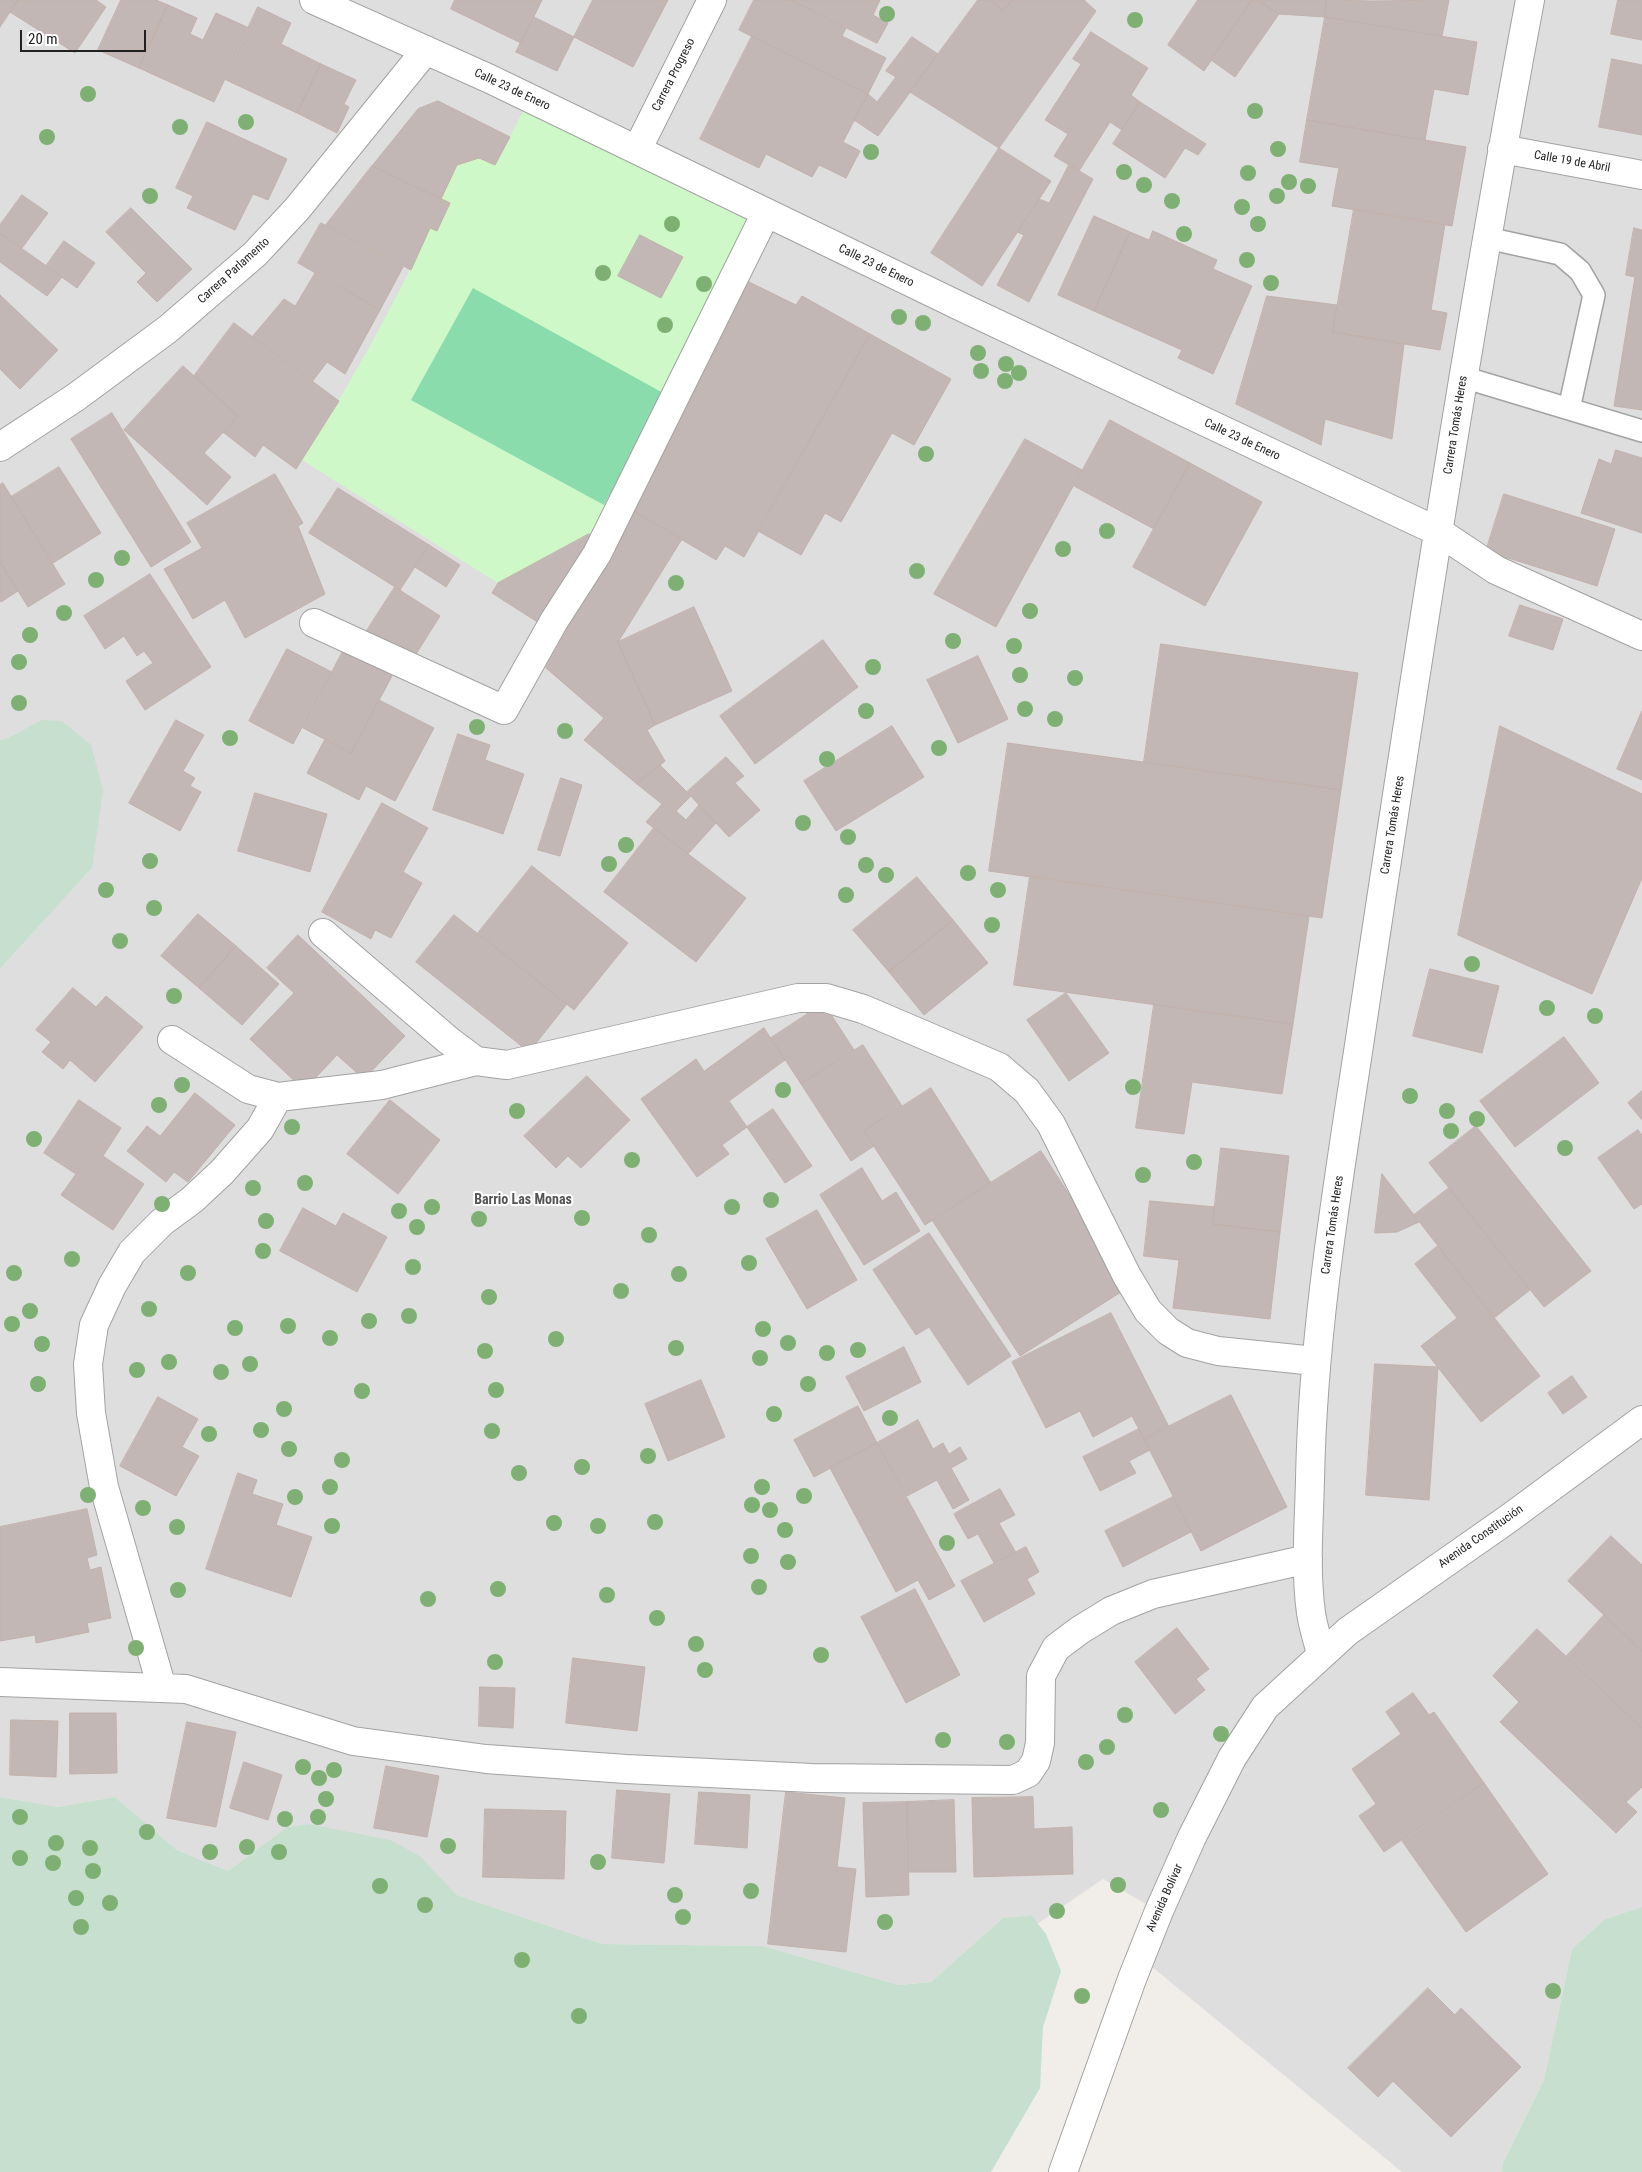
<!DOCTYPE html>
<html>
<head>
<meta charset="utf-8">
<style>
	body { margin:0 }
	#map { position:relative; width:1642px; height:2172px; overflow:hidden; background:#f1ede9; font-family:"Roboto Condensed",sans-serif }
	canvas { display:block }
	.scale { position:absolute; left:20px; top:30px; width:126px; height:22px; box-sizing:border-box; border:2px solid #212121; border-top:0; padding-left:6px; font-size:15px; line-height:18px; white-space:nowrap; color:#212121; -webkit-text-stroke:4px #fff; paint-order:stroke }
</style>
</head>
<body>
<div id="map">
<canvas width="1642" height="2172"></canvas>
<div class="scale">20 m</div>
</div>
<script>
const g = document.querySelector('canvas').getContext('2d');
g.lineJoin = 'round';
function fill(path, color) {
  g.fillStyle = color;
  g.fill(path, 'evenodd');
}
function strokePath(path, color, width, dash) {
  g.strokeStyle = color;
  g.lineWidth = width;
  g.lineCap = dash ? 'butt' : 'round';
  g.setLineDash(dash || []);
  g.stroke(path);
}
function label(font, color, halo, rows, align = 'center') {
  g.font = font + ' "Roboto Condensed",sans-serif';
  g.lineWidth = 4;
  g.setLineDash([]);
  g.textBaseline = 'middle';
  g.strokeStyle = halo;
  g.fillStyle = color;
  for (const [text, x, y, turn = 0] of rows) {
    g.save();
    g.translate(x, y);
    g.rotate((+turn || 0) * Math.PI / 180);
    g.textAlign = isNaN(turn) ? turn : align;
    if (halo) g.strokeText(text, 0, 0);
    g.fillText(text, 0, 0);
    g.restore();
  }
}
const residential = new Path2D(`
	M0,0H1642V1907L1605,1919L1572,1949L1544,2080L1503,2163L1502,2172H1402L1140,1957L1158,1911L1103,1879L1037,1924L1030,1915L1003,1918L931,1982L899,1985L763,1946L602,1944L457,1895L420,1856L308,1824L287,1827L228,1871L177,1850L115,1797L58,1807L0,1797V969L92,868L6,739L0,740Z`);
const wetland = new Path2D(`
	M42,720L62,721L91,745L103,790L92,868L0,969V740L6,739Z
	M0,1797L58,1807L115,1797L177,1850L228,1871L287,1827L308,1824L390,1840L420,1856L457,1895L602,1944L763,1946L899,1985L931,1982L1003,1918L1031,1915L1046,1934L1061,1971L1043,2027L1040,2088L991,2172H0Z
	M1642,1907V2172H1502L1503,2163L1544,2080L1572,1949L1605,1919Z`);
const park = new Path2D(`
	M530,98L766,213L603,542L498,583L302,460C349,386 393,308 430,228L437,231L441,199L457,165L479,158L495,165Z`);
const pitch = new Path2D(`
	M473,288L665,394L604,505L411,400Z`);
const building = new Path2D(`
	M0,0H18L0,27Z
	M18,0H96L106,7L75,53L10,12Z
	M121,0H156L168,5L139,68L98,50Z
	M455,0H542L521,43L451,9Z
	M593,0H668L633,67L574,37Z
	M754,0H791L846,28L842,36L886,58L868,94L739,30Z
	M791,0H880L873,15L888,23L877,43Z
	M978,0H991L1003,11L1012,0H1084L1096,11L999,148L910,92Z
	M991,0H1012L1003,11Z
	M1198,0H1252L1204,71L1168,45Z
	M1252,0H1258L1279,14L1235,77L1211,60Z
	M1258,0H1327L1325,17L1279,14Z
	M1327,0L1373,1L1449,0L1442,36L1325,17Z
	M1618,0H1642V40L1611,34Z
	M168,5L197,18L190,34L203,40L216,13L249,28L214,102L139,68Z
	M258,7L291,23L281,44L321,64L297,113L224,79Z
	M534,17L574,37L557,71L516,52Z
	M1325,17L1477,42L1468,95L1434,89L1425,140L1307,120Z
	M1091,32L1148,68L1131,95L1140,102L1122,130L1110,122L1079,171L1054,156L1068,134L1045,120L1081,64L1073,59Z
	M752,36L868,94L843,142L860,151L846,178L819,165L812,177L766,154L759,168L700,139Z
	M912,37L938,54L878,136L854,120L868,94L877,102L896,77L886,71Z
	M1612,59L1642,65V135L1599,127Z
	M321,64L356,80L344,104L349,107L337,133L297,113Z
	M438,101L510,137L495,165L479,158L457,165L441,199L372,166L418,109Z
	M1140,102L1206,144L1198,155L1185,148L1165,178L1113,144Z
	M1307,120L1466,147L1452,226L1332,206L1339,168L1300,162Z
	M207,122L287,159L268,200L253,194L235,230L187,208L193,196L176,188Z
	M999,148L1051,181L982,286L931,253Z
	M1069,165L1093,179L1029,302L997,285L1024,235L1017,232L1039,199L1049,203Z
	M372,166L450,203L437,231L430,228L411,270L326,225Z
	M22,195L48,213L22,248L0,233V225Z
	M131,208L192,269L157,302L137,282L146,273L106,232Z
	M1354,209L1445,224L1431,310L1447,313L1440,350L1333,332Z
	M1094,216L1130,232L1094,311L1058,295Z
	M321,223L403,267L380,310L298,263Z
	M1634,228L1642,230V410L1614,406L1635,277L1626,275Z
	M1153,231L1217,260L1213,269L1252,286L1213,374L1178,358L1182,350L1094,311L1130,232L1149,240Z
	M0,233L62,277L47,296L0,262Z
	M640,235L683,257L661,298L618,276Z
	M64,241L95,263L77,288L46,266Z
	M316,272L380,310L345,374L327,362L312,382L252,337L284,299L295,306Z
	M749,282L796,305L802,296L870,334L744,557L725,546L716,560L632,510Z
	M0,295L58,350L20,389L0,369Z
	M1267,296L1337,305L1333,332L1404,344L1392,439L1325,419L1321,445L1236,404Z
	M234,323L339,401L296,469L263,445L255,457L223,432L238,416L194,376Z
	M870,334L951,379L914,445L892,433L841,522L825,513L801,555L758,531Z
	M183,366L238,416L204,453L231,477L207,505L124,430Z
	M112,413L191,542L151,567L71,439Z
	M1110,420L1190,463L1154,529L1074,486Z
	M1025,439L1082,470L996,627L934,594Z
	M1616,450L1642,458V533L1581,513L1599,459L1611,464Z
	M1190,463L1262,502L1205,606L1133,567Z
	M59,467L101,533L53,563L11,497Z
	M275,474L303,523L298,526L325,594L245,638L225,600L193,619L164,569L202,548L187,523Z
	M3,483L65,584L28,607L0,562V485Z
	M338,488L429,545L400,590L309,533Z
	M1504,494L1615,529L1597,586L1486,551Z
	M632,510L682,539L618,642L655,725L647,730L665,761L637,784L584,740L604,718L546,668Z
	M589,534L596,538L539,623L492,593L498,583Z
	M429,545L460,565L446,587L415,567Z
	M0,562L18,591L1,602L0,599Z
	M150,574L211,667L145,710L126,681L153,663L144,651L137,656L124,636L105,649L84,616Z
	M395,587L440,616L411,662L364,635Z
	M1520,605L1563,619L1553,650L1509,636Z
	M694,607L732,691L655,725L618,642Z
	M823,640L858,687L755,764L720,716Z
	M1161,644L1358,673L1341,790L1144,762Z
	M287,649L332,672L293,744L249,721Z
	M343,651L392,676L351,753L303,728Z
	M978,656L1008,719L958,743L927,680Z
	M379,700L434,728L395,801L366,786L359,800L307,773L325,739L351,753Z
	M1642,711V780L1617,769Z
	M176,720L204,735L183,771L195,778L190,786L201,792L180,831L129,803Z
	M892,726L924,777L836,831L804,781Z
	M1500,726L1642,794V878L1592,994L1458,935Z
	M458,734L490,745L485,760L524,774L503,834L433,810Z
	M1008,743L1341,790L1322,918L989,871Z
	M726,757L744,776L735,783L760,810L729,837L687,792Z
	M660,765L691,796L676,811L686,820L699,805L716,823L688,854L646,822L662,804L637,784Z
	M561,778L582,785L560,856L538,850Z
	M255,793L327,814L310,872L238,851Z
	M382,803L428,828L403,872L422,883L391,938L375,930L371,939L322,912Z
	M654,828L746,898L696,962L604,892Z
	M532,866L628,943L574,1010L478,933Z
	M1030,876L1309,916L1293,1024L1014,985Z
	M917,877L953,920L889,972L853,930Z
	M198,914L236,946L199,988L161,956Z
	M454,915L567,1004L529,1052L416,962Z
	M953,920L988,963L924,1015L889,972Z
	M298,935L405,1036L364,1079L337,1055L304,1090L250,1039L294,993L267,968Z
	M236,946L279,984L242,1025L199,988Z
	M1430,969L1499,986L1482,1053L1413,1036Z
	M73,988L96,1007L106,996L143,1027L95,1082L70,1060L63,1069L42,1052L51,1042L36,1030Z
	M1066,993L1109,1053L1069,1081L1027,1020Z
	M1154,1005L1293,1024L1282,1094L1192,1082L1184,1134L1136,1128Z
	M812,1011L832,1016L854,1050L801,1084L771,1038Z
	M764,1028L785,1060L729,1101L747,1127L722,1145L729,1154L697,1177L641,1099L696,1059L704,1071Z
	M1564,1037L1599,1083L1515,1147L1480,1101Z
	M863,1045L902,1106L864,1131L874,1146L851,1161L801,1084Z
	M587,1076L630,1120L581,1168L568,1156L556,1168L524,1136Z
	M931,1088L991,1183L925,1225L864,1131Z
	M1642,1091V1120L1628,1103Z
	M195,1093L235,1125L188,1182L174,1172L166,1182L127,1151L147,1126L160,1136Z
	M79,1100L121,1128L103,1156L144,1184L113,1230L61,1195L76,1174L44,1153Z
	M390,1100L440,1140L398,1194L347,1154Z
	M773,1109L812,1166L785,1183L747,1127Z
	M1476,1126L1591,1271L1544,1307L1429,1163Z
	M1638,1130L1642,1135V1204L1634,1209L1598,1158Z
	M1221,1148L1289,1156L1280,1232L1213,1224Z
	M1041,1151L1129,1287L1020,1356L932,1220Z
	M862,1168L882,1201L896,1192L920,1231L864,1265L820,1195Z
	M1382,1174L1414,1215L1419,1222L1397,1232L1375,1233Z
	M1449,1188L1530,1290L1494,1318L1414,1215Z
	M1150,1201L1215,1207L1213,1224L1280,1232L1270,1319L1173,1308L1179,1260L1144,1256Z
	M303,1208L336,1226L343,1213L387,1237L357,1292L280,1251Z
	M817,1210L857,1280L807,1309L766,1239Z
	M929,1233L1011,1356L968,1385L929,1327L916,1335L873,1270Z
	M1438,1246L1540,1376L1481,1422L1421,1346L1457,1318L1415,1264Z
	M1111,1313L1169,1427L1144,1439L1132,1416L1093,1437L1080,1411L1046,1428L1012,1362Z
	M904,1347L921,1382L864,1411L846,1377Z
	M1375,1364L1438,1367L1429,1500L1366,1495Z
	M1572,1376L1587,1397L1563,1414L1548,1393Z
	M701,1380L725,1437L668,1461L645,1404Z
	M1231,1395L1287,1507L1201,1551L1144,1439Z
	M158,1397L198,1419L182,1447L199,1456L176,1496L120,1466Z
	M858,1406L877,1443L814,1477L794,1440Z
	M918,1420L933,1449L943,1443L949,1454L960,1447L967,1459L951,1468L969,1500L953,1509L937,1480L907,1496L877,1443Z
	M1139,1429L1150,1450L1129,1461L1136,1473L1100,1491L1083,1457Z
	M877,1443L955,1586L929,1600L918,1580L896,1592L830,1468Z
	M238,1473L257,1480L252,1494L283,1504L276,1525L312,1537L291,1597L206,1569Z
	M1000,1489L1015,1515L999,1523L1016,1553L994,1563L978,1534L968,1539L954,1514Z
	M1173,1497L1191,1532L1123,1567L1105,1531Z
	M87,1509L97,1555L87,1558L90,1570L101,1567L111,1618L87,1623L89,1632L36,1643L35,1635L0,1641V1527Z
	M1611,1536L1642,1565V1651L1568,1581Z
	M1026,1547L1039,1572L1027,1579L1035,1594L984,1622L961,1581Z
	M915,1589L960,1675L906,1703L861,1617Z
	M1604,1615L1642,1651V1728L1566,1657Z
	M1177,1628L1209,1669L1196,1679L1205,1690L1175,1714L1135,1662Z
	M1537,1629L1642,1728V1787L1626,1802L1637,1812L1616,1833L1500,1722L1519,1702L1493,1676Z
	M573,1658L645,1667L637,1731L566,1723Z
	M480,1687L515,1688L513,1728L479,1726Z
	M1413,1693L1429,1715L1434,1712L1484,1783L1384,1852L1359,1816L1376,1804L1352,1769L1401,1734L1386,1712Z
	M70,1713H116L117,1773L70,1774Z
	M11,1720L58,1721L56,1777L10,1775Z
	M187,1722L236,1732L216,1827L167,1818Z
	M244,1762L282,1775L268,1820L230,1808Z
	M386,1766L439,1776L427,1837L374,1828Z
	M1484,1783L1548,1874L1466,1932L1402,1841Z
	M617,1790L670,1794L664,1863L612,1858Z
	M699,1792L750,1795L747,1848L695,1844Z
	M786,1792L845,1798L837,1867L856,1869L846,1952L768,1944Z
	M1033,1797L1034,1829L1072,1827L1073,1874L974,1877L972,1798Z
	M954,1800L956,1872H908L907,1802Z
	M907,1802L909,1895L866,1897L863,1803Z
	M485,1809L566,1811L564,1879L483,1877Z
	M1428,1988L1455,2015L1461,2008L1521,2067L1451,2137L1393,2081L1378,2097L1348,2068Z`);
const service = new Path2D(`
	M1487,238L1560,254L1580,271L1594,295L1569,409
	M1463,377L1642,431`);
const minor = new Path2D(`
	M314,0L490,79L970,311L1439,532L1496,570L1642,636
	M1502,149L1642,175
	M637,150L712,0
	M0,447L76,397L168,329L255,254L297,209L426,50
	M314,623L504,710L554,621L597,554L766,213
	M323,933L448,1040L476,1061L507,1065L798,998H826L863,1009L999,1067L1027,1091L1051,1124L1127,1276L1148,1311L1168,1331L1187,1343L1218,1351L1315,1361
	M172,1040L248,1089L278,1097L382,1085L476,1061
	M1321,1654C1318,1641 1313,1627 1311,1613C1305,1569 1309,1523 1310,1479C1313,1322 1341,1167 1364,1012C1415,674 1467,336 1530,0
	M0,1682L186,1689L353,1741L486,1759L626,1769L812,1778L1013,1780L1028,1773L1036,1761L1040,1743L1041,1676L1056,1648L1080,1630L1111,1611L1153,1594L1308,1559
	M162,1688L104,1487L91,1413L88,1364L94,1325L112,1286L132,1252L162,1222L192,1200L222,1172L260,1129L278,1097
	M1063,2172L1132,1979L1159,1911L1192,1837L1232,1758L1265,1707L1348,1631L1508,1519L1642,1420`);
const trees = [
	[887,14],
	[1135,20],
	[88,94],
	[1255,111],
	[246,122],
	[180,127],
	[47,137],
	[1278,149],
	[871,152],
	[1124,172],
	[1248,173],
	[1289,182],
	[1144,185],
	[1308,186],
	[150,196],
	[1277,196],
	[1172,201],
	[1242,207],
	[672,224],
	[1258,224],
	[1184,234],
	[1247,260],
	[603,273],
	[1271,283],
	[704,284],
	[899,317],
	[923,323],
	[665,325],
	[978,353],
	[1006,364],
	[981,371],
	[1019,373],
	[1005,381],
	[926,454],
	[1107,531],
	[1063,549],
	[122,558],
	[917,571],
	[96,580],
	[676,583],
	[1030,611],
	[64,613],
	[30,635],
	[953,641],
	[1014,646],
	[19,662],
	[873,667],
	[1020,675],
	[1075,678],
	[19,703],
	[1025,709],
	[866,711],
	[1055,719],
	[477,727],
	[565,731],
	[230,738],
	[939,748],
	[827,759],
	[803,823],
	[848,837],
	[626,845],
	[150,861],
	[609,864],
	[866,865],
	[968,873],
	[886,875],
	[106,890],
	[998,890],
	[846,895],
	[154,908],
	[992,925],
	[120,941],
	[1472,964],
	[174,996],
	[1547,1008],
	[1595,1016],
	[182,1085],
	[1133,1087],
	[783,1090],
	[1410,1096],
	[159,1105],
	[517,1111],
	[1447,1111],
	[1477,1119],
	[292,1127],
	[1451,1131],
	[34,1139],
	[1565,1148],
	[632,1160],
	[1194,1162],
	[1143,1175],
	[305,1183],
	[253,1188],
	[771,1200],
	[162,1204],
	[432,1207],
	[732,1207],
	[399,1211],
	[582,1218],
	[479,1219],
	[266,1221],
	[417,1227],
	[649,1235],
	[263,1251],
	[72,1259],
	[749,1263],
	[413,1267],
	[14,1273],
	[188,1273],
	[679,1274],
	[621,1291],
	[489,1297],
	[149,1309],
	[30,1311],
	[409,1316],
	[369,1321],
	[12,1324],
	[288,1326],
	[235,1328],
	[763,1329],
	[330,1338],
	[556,1339],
	[788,1343],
	[42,1344],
	[676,1348],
	[858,1350],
	[485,1351],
	[827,1353],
	[760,1358],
	[169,1362],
	[250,1364],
	[137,1370],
	[221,1372],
	[38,1384],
	[808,1384],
	[496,1390],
	[362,1391],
	[284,1409],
	[774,1414],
	[890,1418],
	[261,1430],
	[492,1431],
	[209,1434],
	[289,1449],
	[648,1456],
	[342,1460],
	[582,1467],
	[519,1473],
	[330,1487],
	[762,1487],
	[88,1495],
	[804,1496],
	[295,1497],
	[752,1505],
	[143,1508],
	[770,1510],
	[655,1522],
	[554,1523],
	[332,1526],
	[598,1526],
	[177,1527],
	[785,1530],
	[947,1543],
	[751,1556],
	[788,1562],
	[759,1587],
	[498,1589],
	[178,1590],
	[607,1595],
	[428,1599],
	[657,1618],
	[696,1644],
	[136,1648],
	[821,1655],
	[495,1662],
	[705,1670],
	[1125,1715],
	[1221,1734],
	[943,1740],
	[1007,1742],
	[1107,1747],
	[1086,1762],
	[303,1767],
	[334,1770],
	[319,1778],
	[326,1799],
	[1161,1810],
	[20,1817],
	[318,1817],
	[285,1819],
	[147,1832],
	[56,1843],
	[448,1846],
	[247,1847],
	[90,1848],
	[210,1852],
	[279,1852],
	[20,1858],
	[598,1862],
	[53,1863],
	[93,1871],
	[1118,1885],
	[380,1886],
	[751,1891],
	[675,1895],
	[76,1898],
	[110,1903],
	[425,1905],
	[1057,1911],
	[683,1917],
	[885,1922],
	[81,1927],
	[522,1960],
	[1553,1991],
	[1082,1996],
	[579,2016]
];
const streetNames = [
	["Carrera Progreso",674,75,-63],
	["Calle 23 de Enero",512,90,25],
	["Calle 19 de Abril",1572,162,10],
	["Calle 23 de Enero",876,266,26],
	["Carrera Parlamento",234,271,-42],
	["Carrera Tomás Heres",1456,425,-81],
	["Calle 23 de Enero",1242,440,25],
	["Carrera Tomás Heres",1393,825,-81],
	["Carrera Tomás Heres",1333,1225,-82],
	["Avenida Constitución",1481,1537,-35],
	["Avenida Bolívar",1165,1898,-66]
];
const neighbourhoodNames = [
	["Barrio Las Monas",523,1200]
];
fill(residential, '#dfdedf');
fill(wetland, '#c6dfce');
fill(park, '#cff8c9');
fill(pitch, '#8adcac');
fill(building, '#c2b7b5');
strokePath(building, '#c3b1ab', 1);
strokePath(service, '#a2a2a2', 24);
strokePath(minor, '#a2a2a2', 30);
strokePath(service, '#fff', 21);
strokePath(minor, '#fff', 28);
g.fillStyle = '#7db072';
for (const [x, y] of trees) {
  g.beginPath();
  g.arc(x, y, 8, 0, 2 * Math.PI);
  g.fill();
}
label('12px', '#212121', '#fff', streetNames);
label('bold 14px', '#545454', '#fff', neighbourhoodNames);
</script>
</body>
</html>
